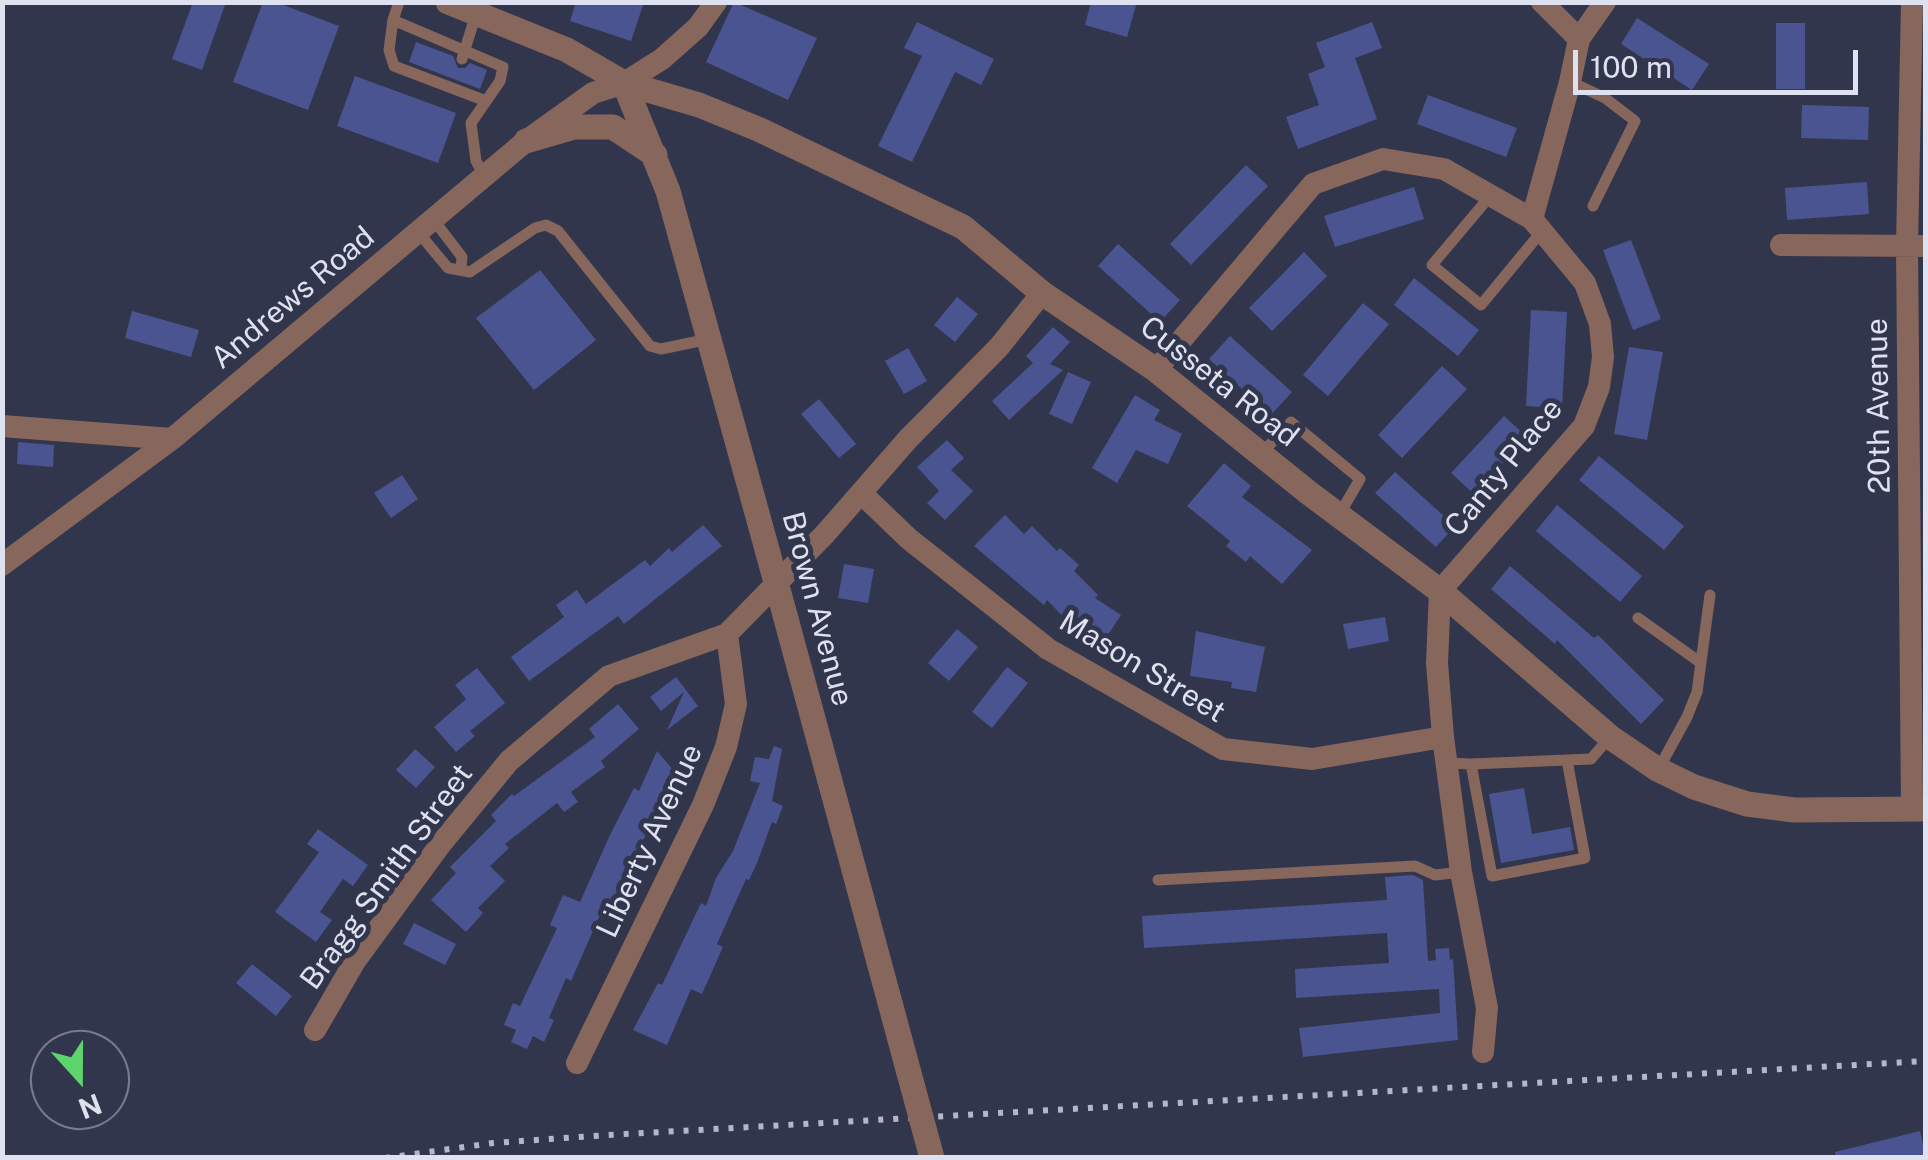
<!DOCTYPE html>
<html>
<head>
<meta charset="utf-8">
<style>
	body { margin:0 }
	#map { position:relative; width:1928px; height:1160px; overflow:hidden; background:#31364c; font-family:"Public Sans",sans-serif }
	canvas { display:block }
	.frame { position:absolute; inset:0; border:5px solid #dee2f0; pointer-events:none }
	.north { position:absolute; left:30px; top:1030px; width:100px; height:100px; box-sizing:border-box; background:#31364c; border:2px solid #767b8e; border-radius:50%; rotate:159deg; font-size:28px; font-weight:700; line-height:40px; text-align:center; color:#dee2f0 }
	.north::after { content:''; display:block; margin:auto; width:35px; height:45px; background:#5dd56c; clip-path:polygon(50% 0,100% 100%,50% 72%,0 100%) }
	.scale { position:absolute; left:1573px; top:50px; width:285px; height:45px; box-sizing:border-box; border:5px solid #dee2f0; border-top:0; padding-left:12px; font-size:30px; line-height:35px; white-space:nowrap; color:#dee2f0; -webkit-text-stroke:8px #31364c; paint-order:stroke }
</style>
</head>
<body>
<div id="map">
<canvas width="1928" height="1160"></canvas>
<div class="frame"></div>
<div class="north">N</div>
<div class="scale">100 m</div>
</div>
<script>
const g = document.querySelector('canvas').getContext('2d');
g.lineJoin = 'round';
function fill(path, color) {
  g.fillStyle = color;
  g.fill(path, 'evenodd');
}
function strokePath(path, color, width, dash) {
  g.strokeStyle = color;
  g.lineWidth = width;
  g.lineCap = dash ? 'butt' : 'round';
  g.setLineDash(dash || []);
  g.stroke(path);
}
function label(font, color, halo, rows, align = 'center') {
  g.font = font + ' "Public Sans",sans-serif';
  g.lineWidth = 10;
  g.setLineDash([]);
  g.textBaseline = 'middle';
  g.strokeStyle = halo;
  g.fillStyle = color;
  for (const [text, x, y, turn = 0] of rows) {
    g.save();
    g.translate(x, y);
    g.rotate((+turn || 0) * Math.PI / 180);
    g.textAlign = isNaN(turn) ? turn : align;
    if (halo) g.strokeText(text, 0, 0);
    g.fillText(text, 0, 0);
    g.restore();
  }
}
const building = new Path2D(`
	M193,2H226L202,70L172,59Z
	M263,2H275L339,26L308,110L233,82Z
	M576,2H644L631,41L570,21Z
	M734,2L817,38L788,100L706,62Z
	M1091,2H1137L1127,37L1085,25Z
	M1637,18L1709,64L1692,90L1621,44Z
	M917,22L994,59L981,85L955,72L912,162L878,146L922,56L904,48Z
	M1372,22L1382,48L1355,58L1377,119L1298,149L1286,117L1319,105L1308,74L1325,67L1316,43Z
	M1776,23H1805V89H1776Z
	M416,42L453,56L458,68H465L470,63L487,70L480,89L409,62Z
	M355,76L456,113L438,163L337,126Z
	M1428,95L1517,128L1506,157L1417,124Z
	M1802,105L1869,107L1868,140L1801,138Z
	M1246,165L1268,186L1191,265L1170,244Z
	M1867,182L1869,214L1787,220L1785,188Z
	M1414,187L1424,219L1335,247L1324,216Z
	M1631,240L1661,319L1633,330L1603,250Z
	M1118,244L1180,300L1160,322L1098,266Z
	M1304,252L1327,276L1272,331L1249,308Z
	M540,270L596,340L534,390L476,318Z
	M1414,278L1479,330L1458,356L1394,305Z
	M957,297L978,314L955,342L934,325Z
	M1363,303L1389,324L1328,396L1303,375Z
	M1531,310L1567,312L1562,408L1526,406Z
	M132,311L199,330L191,357L125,338Z
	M1053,327L1070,342L1050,364L1063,370L1009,420L992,401L1033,363L1026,356Z
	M1230,336L1292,392L1271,415L1209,359Z
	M1629,347L1663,352L1647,440L1614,434Z
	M908,348L927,381L904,394L885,361Z
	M1442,366L1467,389L1402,458L1378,435Z
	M1068,372L1091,382L1072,424L1049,414Z
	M1135,395L1160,410L1154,420L1182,434L1168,464L1136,450L1117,483L1092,468Z
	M819,399L856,444L839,458L801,414Z
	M1504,416L1527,437L1474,494L1451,473Z
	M947,440L964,458L951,470L973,491L945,520L927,503L939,491L917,467Z
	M18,442L54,445L53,467L17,464Z
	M1599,456L1684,526L1664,550L1579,480Z
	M1224,463L1251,486L1242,497L1312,550L1282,584L1250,556L1246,562L1226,546L1230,541L1187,506Z
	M1395,472L1455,526L1436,547L1375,493Z
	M402,475L418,499L391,518L374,493Z
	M1557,505L1642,576L1620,602L1536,531Z
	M1005,515L1024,534L1032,526L1057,551L1060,548L1079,565L1074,571L1098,595L1095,598L1121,615L1102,644L1070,624L1047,600L1044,605L974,546Z
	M703,525L722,546L624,624L618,616L529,681L511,657L564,617L556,605L577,590L586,604L645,560L650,566L669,548L672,552Z
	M844,564L874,569L868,603L838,598Z
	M1510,566L1594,638L1598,635L1664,700L1641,724L1557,640L1555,644L1491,589Z
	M1385,617L1389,641L1348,649L1343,624Z
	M957,629L978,647L949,681L928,663Z
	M1196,631L1265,647L1256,692L1231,688L1232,682L1190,676Z
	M1007,667L1028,683L992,728L972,712Z
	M477,668L505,703L470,731L475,736L456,752L434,727L466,699L455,685Z
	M676,677L698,706L667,730L684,692L661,711L650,697Z
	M618,704L639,729L601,761L605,767L571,792L578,802L564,812L557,803L505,844L509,848L490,866L505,881L478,908L483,913L466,932L431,900L456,873L450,867L496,821L491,815L512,794L514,796L595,737L589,729Z
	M774,746L782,749L772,801L783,806L776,824L772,822L757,863L749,880L746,879L717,944L723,947L702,994L691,989L667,1045L633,1030L658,983L662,985L701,903L706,906L716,878L733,851L760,783L750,781L755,757L769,759Z
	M415,749L435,767L416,788L396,770Z
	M657,751L680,778L674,792L652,831L648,830L615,902L607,899L571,981L566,978L549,1018L554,1020L544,1042L533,1036L527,1049L511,1042L516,1030L504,1025L513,1003L520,1006L557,928L550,925L563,895L580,902L610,835L634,788L639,791Z
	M1524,788L1532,834L1570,827L1574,850L1501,863L1489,794Z
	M318,829L368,865L353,886L343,879L320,912L332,920L316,942L275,912L319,852L307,844Z
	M1413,875L1423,880L1428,961L1436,960L1435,949L1449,948L1450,960L1453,959L1458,1040L1303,1057L1299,1028L1440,1013L1439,989L1296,998L1295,969L1389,963L1387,933L1144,948L1142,916L1387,900L1385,877Z
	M414,923L456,944L445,965L403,944Z
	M252,964L292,996L276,1016L236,983Z
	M1920,1131L1926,1158H1836L1835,1152Z`);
const service = new Path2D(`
	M399,2L393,20L503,67L500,81L471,123L476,161L484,176
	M393,20L389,50L394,66L486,101
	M462,59L476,14
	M1571,82L1605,98L1635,121L1593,206
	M1491,195L1432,265L1481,305L1542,231
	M433,219L462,257L461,268
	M418,232L448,268L470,272L535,228L546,225L558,231L650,346L661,349L709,339
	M1261,454L1291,422L1360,479L1339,515
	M1638,618L1701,663
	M1446,763L1471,764L1492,876L1585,858L1567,760L1591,759L1610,737
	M1471,764L1567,760
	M1658,770L1687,717L1697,692L1710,595
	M1158,880L1415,866L1435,875L1461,872`);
const minor = new Path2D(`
	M1542,2L1579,39
	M1912,2L1907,245L1912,809
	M1532,219L1570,82L1579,39L1605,2
	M1781,245L1926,246
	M1156,370L1313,184L1383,159L1444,169L1532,219L1585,283L1600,324L1603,357L1599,387L1584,426L1440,591L1437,663L1443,737L1461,872L1487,1008L1483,1052
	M2,426L172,439
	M861,493L909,539L1048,649L1223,749L1312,759L1443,737
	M2,565L172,439L526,141L593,93L624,83L662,59L698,27L716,2
	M315,1030L355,961L440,845L509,761L609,676L727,634L825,534L908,439L999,347L1042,293
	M577,1063L703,805L726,747L736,704L727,634`);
const tertiary = new Path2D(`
	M448,2L567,50L624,83L699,105L758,129L963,227L1042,293L1156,370L1309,493L1440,591L1610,737L1657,769L1694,787L1747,804L1794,810L1926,809
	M624,83L668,191L768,553
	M526,141L574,127H613L655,155
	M785,615L909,1073`);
const rail = new Path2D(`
	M385,1158L493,1143L608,1135L1926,1061`);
const tertiaryBridge = new Path2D(`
	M768,553L785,615
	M909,1073L932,1158`);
const streetNames = [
	["Andrews Road",293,298,-40],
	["Cusseta Road",1219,382,38],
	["20th Avenue",1879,406,-91],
	["Canty Place",1504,468,-51],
	["Brown Avenue",817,609,75],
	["Mason Street",1142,667,31],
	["Liberty Avenue",650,841,-65],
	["Bragg Smith Street",387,877,-54]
];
fill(building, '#4a5491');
strokePath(service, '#87665c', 11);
strokePath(minor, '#87665c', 22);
strokePath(tertiary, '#87665c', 25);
strokePath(rail, '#b3b8c8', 6, [5, 10]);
strokePath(tertiaryBridge, '#87665c', 25);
label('30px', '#dee2f0', '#31364c', streetNames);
</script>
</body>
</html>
